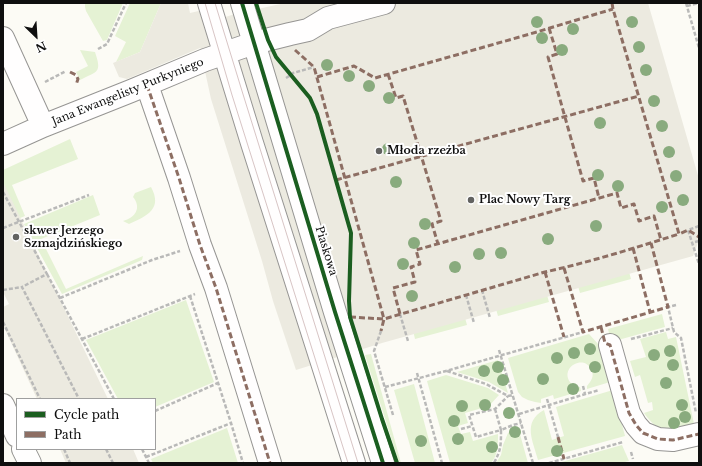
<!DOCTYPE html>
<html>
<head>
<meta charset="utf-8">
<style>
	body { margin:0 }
	#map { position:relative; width:702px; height:466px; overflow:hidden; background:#fcfbf5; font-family:"Libre Baskerville",serif }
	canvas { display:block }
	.frame { position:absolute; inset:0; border:4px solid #0f0f0f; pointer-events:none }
	.legend { position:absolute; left:16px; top:398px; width:140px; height:52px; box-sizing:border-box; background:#fff; border:1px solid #9f9f9f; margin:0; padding:5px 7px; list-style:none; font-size:12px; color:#0f0f0f }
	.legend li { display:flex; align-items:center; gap:8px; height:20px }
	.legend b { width:20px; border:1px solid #9f9f9f }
	.north { position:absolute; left:16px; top:16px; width:40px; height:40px; -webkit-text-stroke:3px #fff; paint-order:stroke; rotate:155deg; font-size:11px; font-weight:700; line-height:16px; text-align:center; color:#0f0f0f }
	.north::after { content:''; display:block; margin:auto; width:14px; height:18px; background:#0f0f0f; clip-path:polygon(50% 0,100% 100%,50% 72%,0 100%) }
</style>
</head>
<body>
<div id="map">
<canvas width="702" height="466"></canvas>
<div class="frame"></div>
<ul class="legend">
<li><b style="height:5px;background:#1b5e20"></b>Cycle path</li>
<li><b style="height:5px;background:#8d6e63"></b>Path</li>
</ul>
<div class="north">N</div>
</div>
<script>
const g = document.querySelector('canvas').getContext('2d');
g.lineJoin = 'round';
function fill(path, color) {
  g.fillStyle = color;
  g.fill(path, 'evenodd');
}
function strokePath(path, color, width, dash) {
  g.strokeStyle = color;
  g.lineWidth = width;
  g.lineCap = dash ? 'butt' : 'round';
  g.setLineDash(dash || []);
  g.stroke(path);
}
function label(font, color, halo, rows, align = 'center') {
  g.font = font + ' "Libre Baskerville",serif';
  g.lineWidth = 4;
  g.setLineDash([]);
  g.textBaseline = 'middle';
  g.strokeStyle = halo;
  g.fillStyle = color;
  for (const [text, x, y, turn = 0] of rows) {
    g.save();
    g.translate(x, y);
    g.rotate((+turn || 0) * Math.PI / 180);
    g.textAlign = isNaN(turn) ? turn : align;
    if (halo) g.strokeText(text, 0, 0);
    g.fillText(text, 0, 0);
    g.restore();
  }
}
const green = new Path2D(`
	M85,3H123L107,40L103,41L86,11L85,7Z
	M130,3H161L140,52L116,62L126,42L115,36Z
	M80,50L95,52C102,73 98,71 80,80L76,72L88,66Z
	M70,139L78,159L12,185L25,216L20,218L3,185V170Z
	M151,187C163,209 147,216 129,224L123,221C135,218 142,208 133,197L135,193Z
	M93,195L100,215L41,239L66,289L143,256L142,260L62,294L24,224Z
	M626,261L631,279L580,293L575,276Z
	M544,285L549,302L498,316L493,299Z
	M186,300L214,382L155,407V399H118L86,340Z
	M462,307L467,325L415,339L411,322Z
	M662,314L665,327L611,342L608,329Z
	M666,332L668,339L676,337L694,424C670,430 660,436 644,413L653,410L652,402L648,403L640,375L635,377L630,361L646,357L640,339Z
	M589,334L599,345L610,382L587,389V386C591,381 595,376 591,369C583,354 560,368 570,382C573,386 575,387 580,387L581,391L554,399L553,395L541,399V403L535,402L528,400L522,397L518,392L508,358Z
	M371,354L401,463H399L365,355Z
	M498,360L508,393L489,382L457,372Z
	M446,375L488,388L499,395L489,406L465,413L468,423L458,426L461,434L470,432L473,441L498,434C498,445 498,455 491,463H450L427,381Z
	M414,384L435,463H415L394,390Z
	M613,390L625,436L538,460C533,441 522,422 544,410L552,440L564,436L556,407Z
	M518,427L528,463H496L501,455L503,445L508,433Z
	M227,428L238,463H153L151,459Z
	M622,445L629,461L621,463H558Z`);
const plaza = new Path2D(`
	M161,3H188L190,13L203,10L206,23L235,14L285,3H648L699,179V240L693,256L382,343L296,370L273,301L262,261L211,99L200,48L127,79L119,77L113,63L140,52Z
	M3,182L108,399H37L3,325V307L9,304L3,292Z
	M60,449H133L139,463H66Z`);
const path = new Path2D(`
	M686,3L699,48
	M687,6L699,3
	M98,49L107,44L126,3
	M286,78L291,75L293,73L314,67
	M45,82L66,71
	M3,192L47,274L22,287
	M699,226L688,230L699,264
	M3,228L89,195
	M695,242L699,241
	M47,274L114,399
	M3,290L22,287L79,399
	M482,290L490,318
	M466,295L474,323
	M190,296L231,423L243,463
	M60,298L152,260L180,251
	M676,305L668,307L674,332L681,338L696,413
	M400,314L408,341
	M3,322L40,399
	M381,331L374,351L393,415
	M82,339L195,294
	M631,339L673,328
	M499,350L533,463
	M447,371L486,384L508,396L513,395
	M417,373L442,463
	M583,386L585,394
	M385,387L446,371L583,332
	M547,399L558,437
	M495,409L501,430L476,437L469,415L495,409L508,396
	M155,411L218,383
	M519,414L599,390
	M461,429L472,426
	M64,449L70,463
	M106,449L113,463
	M142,449L149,463
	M631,452L633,459
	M146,457L231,423
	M494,463C501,450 501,445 501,430L513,425L521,423
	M549,463L623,442`);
const minor = new Path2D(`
	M209,3L252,143L354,463
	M242,3L335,312L383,463
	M3,38L43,126
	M147,85L179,178L200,245L216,288L270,463
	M3,144L43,126L131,91L205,60L254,43L290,34L308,30L328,18L384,3
	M610,345L629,413L636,425L643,433L658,439L673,440L699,434
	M3,405L17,436
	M23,449L30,463`);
const tram = new Path2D(`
	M205,3L232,95L348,463
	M215,3L242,91L358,463`);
const quiet = new Path2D(`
	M612,3L613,9L679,234L688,230L699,237
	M549,28L557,54L548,57L583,181L594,178L599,198
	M295,50L314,67L384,319L381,331
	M70,72L76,75L78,79L76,85
	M388,74L396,98L403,96L441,221L432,224L438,244
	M317,77L354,66L375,78L530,34L613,9
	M147,85L179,178L200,245L216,288L270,463
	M336,180L639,96
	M633,248L650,312
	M564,268L583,332L668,307L651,243
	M545,272L564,337
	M400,314L393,288L415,282L411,267L420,264L416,250L617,193L621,208L634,204L639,221L654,216L661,240
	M350,317L384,319L545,272C590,262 635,248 679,234
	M601,327L605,343L610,345L629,413L636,425L643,433L658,439L673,440L699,434
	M558,437L564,459`);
const cycleway = new Path2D(`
	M242,3L335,312L383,463
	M256,3L268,40L276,57L310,98L317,114L351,233L349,301L350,317L382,419L397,463`);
const trees = [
	[537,22],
	[632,22],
	[573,29],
	[542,38],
	[639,47],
	[562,50],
	[327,65],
	[646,70],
	[349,76],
	[369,86],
	[389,98],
	[654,101],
	[600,123],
	[662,126],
	[388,149],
	[669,152],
	[598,175],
	[676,176],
	[396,182],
	[618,186],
	[683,200],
	[662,207],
	[425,224],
	[596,226],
	[548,239],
	[414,243],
	[501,253],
	[479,254],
	[403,264],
	[455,267],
	[412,296],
	[590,349],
	[670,351],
	[574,353],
	[654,355],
	[557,358],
	[673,365],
	[498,367],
	[595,367],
	[484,371],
	[543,379],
	[503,380],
	[666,383],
	[573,389],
	[485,405],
	[682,405],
	[462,406],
	[509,413],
	[685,417],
	[454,421],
	[674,423],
	[515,432],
	[458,439],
	[421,441],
	[492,447],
	[557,451]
];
const markers = [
	[379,151,4,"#626260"],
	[471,200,4,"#626260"],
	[16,237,4,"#626260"]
];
const streetNames = [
	["Jana Ewangelisty Purkyniego",128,92,-22],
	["Piaskowa",326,251,73]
];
const poiNames = [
	["Młoda rzeżba",387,151],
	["Plac Nowy Targ",479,200],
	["skwer Jerzego",24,231],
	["Szmajdzińskiego",24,244]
];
fill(green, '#e5f2d4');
fill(plaza, '#eceae0');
strokePath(minor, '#969593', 24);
strokePath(path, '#b9b9b8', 2.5, [4, 2]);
strokePath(minor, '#fffefe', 22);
strokePath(tram, '#d8c5c5', 1);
strokePath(quiet, '#8d6e63', 3, [6, 3]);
strokePath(cycleway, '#1b5e20', 4);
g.fillStyle = '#89ab7e';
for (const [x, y] of trees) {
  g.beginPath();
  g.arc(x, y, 6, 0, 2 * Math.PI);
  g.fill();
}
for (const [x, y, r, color] of markers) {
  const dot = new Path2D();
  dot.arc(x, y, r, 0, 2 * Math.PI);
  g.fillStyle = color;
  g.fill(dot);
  strokePath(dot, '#fff', 1.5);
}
label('11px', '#0f0f0f', '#fff', streetNames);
label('bold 11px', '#0f0f0f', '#fff', poiNames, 'left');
</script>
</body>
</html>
